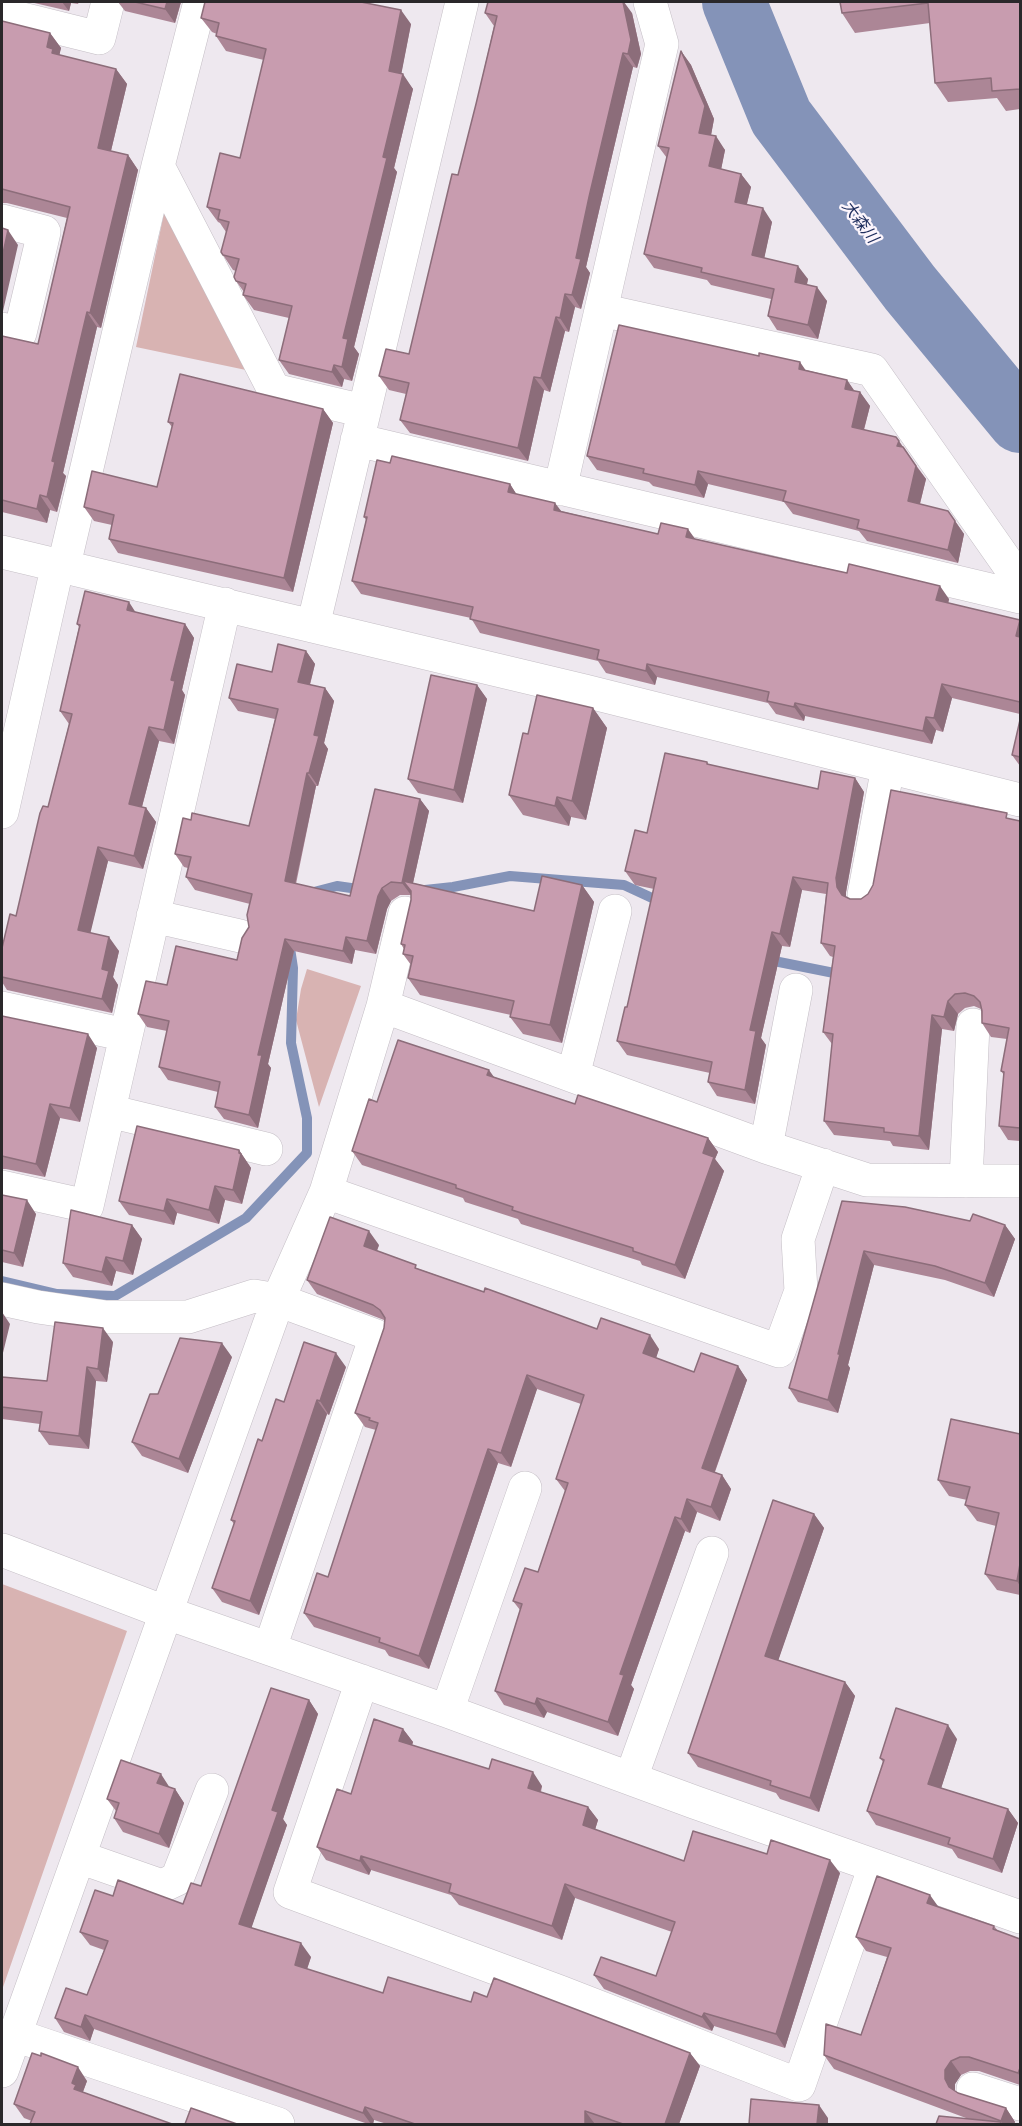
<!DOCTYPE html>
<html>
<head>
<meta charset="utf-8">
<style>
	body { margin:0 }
	#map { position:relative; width:1022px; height:2126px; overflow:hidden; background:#eee8ef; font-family:"Public Sans",sans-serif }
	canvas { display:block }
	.frame { position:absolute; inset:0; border:3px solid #2a282a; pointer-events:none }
</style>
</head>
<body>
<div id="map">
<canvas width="1022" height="2126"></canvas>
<div class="frame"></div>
</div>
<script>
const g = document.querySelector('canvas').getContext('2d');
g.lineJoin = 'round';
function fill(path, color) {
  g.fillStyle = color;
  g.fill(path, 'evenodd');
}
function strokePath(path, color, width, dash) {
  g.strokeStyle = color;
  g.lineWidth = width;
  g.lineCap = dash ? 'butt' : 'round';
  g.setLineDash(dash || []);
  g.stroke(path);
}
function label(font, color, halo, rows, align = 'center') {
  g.font = font + ' "Public Sans","Noto Sans JP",sans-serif';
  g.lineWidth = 4.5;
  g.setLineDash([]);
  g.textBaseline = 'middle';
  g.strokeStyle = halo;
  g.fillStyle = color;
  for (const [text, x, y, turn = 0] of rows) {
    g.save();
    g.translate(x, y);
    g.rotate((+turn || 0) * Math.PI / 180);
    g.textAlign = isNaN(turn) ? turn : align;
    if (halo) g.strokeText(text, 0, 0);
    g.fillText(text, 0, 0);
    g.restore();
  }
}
const green = new Path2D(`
	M164,213L246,370L136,347Z
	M307,969L361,986L319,1107L296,1020L301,989Z
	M2,1584L127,1631L2,1990Z`);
const stream = new Path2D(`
	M425,890L453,887L510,876L624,885L665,904
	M310,893L337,886L365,890
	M766,957L779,962L844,975
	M2,1281L57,1294L115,1296L246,1218L307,1153V1118L291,1043L293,968L290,948`);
const river = new Path2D(`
	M734,2L781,117L910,288L1020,421`);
const minor = new Path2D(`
	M2,14L99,38L108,2
	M158,166L274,390L364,411
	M2,221L44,232L20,333L2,329
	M601,310L872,370L1020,581
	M357,440L1020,597
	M560,489L662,44L650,2
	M2,552L585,691L1020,800
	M64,565L158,166L200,2
	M313,626L462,2
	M2,812L58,564
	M864,895L888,767
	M153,916L240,936
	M383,1006L766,1147L867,1180L1020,1181
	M2,1008L126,1035
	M573,1076L615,911
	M109,1111L266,1149
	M766,1147L796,990
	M966,1181L973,1025
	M2,1187L87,1206L225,604
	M326,1192L779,1351L801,1291L798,1239L823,1165
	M2,1299L38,1307L106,1317H188L254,1296L278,1300L376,1336L270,1648
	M2,1550L167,1613L447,1711L694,1802L1020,1917
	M362,1681L290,1892L560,1992L799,2085L875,1866
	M447,1711L525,1488
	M631,1778L712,1553
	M79,1857L162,1886L177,1879L212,1790
	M15,2035L278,2124
	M2,2071L278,1300L326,1192L383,1006L405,913
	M973,2089L1020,2104`);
const wall = new Path2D(`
	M30,2H79L78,4L71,3L69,11Z
	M118,2H181L175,23L125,11Z
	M840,2H1020V109L1006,111L997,98L948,102L935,83L930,23L855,33L842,13Z
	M485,13H632L641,54L637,68L633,67L599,211L586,267L590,273L581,309L575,307L569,332L565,331L550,392L544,390L528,461L410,433L400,420L406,394L389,390L379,376L409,354L458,175L476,104L494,26Z
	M201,18L411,24L401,74L413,89L394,168L397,172L354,347L359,354L352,381L344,379L342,387L289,374L279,360L289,318L254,310L243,295L244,292L236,281V271L233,270L223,255L226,232L220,223L218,222L207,207L240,158L264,60L226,51L216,36L217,34L212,32Z
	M2,21L50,33L61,48L59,55L116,69L127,84L111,151L128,155L138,170L101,328L97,327L63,473L66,476L57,512L50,510L47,523L2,512V336L38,344L67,218L7,203H2Z
	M681,51L691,65L714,119L711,135L725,150L721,169L741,174L751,187L747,204L772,222L764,258L808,279L807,285L827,301L818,339L777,330L768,316L771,299L711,285L707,280L654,268L644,254L667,158L658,146Z
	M806,370L847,380L854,391L860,392L870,406L864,430L903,447L926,479L920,504L955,521L964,534L958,563L867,541L859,531L793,514L784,502L708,484L704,498L653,486L649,482L597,470L587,456Z
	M323,409L333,423L293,592L118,553L109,539L112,525L94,521L84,507L157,487L172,427L168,422Z
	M390,463L510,484L516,494L561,511L658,534L695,539L949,599L948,603L1020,620V714L952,698L943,732L936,730L932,744L805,716L804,721L776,714L768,703L657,677L655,685L606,673L598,661L480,633L471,618L361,594L352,581L366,520L364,517Z
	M136,613L185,624L194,638L182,690L185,695L174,744L159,741L142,807L146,808L156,822L143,869L108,861L90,932L119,951L113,977L118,985L112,1013L7,990L2,982V948L16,916L48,807L69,724L60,711L79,627L77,624Z
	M306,651L315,664L310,685L325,688L334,701L324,743L328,749L318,786H316L296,884L350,896L420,799L429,811L413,883L534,911L582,885L594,902L562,1043L523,1034L510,1017L511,1015L420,995L408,978L411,965L403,954L404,949L401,944L411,900V895H400L391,901L387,909L376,954L355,950L352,964L294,951L268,1064L271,1068L258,1128L224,1119L215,1107L218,1092L168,1080L159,1067L167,1031L147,1027L138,1014L167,985L237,960L249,927L250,904L195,890L186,877L188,868L184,867L175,854L191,820L249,826L275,719L238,711L229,698Z
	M477,685L487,699L463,803L418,793L408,779Z
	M593,708L607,728L586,820L571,817L569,826L523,815L509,795L528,734Z
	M1020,720V766L1012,755Z
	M707,762L709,765L818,789L855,778L864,792L846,892V897L850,899H861L1011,819L1020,821V1141L1008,1140L999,1126L1004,1075L1001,1071L1007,1039L991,1037L982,1023L981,1009L974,1006L965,1008L958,1014L954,1031L942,1029L929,1150L893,1146L890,1141L834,1135L824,1121L832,1044L823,1032L833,957L830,956L821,943L826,894L802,890L790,947L782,946L761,1038L766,1045L755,1104L717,1096L708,1082L710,1073L627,1055L617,1041L627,1007L654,889L635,885L625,871L647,833Z
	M2,1016L97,1048L80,1122L60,1118L45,1177L6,1169H2Z
	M494,1077L575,1104L708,1138L718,1152L715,1159L724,1171L685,1279L642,1265L640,1261L521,1224L518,1219L465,1202L463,1198L362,1165L352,1151L377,1102Z
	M239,1150L251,1168L242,1204L225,1200L219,1224L177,1213L174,1225L129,1215L119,1201Z
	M2,1195L36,1214L23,1267L2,1262Z
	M842,1201L970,1221L1005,1225L1015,1239L994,1297L945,1280L874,1265L848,1365L850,1368L838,1413L798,1402L789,1388Z
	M132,1225L142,1239L133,1275L116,1271L112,1286L73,1277L63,1263Z
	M379,1245L377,1251L419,1269L484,1292L659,1349L656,1358L694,1372L738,1366L747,1380L715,1472L722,1475L731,1489L720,1521L697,1512L690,1533L685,1531L631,1685L634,1689L618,1736L547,1712L544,1718L504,1705L495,1691L520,1610L513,1601L538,1572L565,1491L556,1479L581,1404L537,1389L511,1467L498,1463L429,1669L389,1656L385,1650L314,1627L304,1613L328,1577L376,1430L365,1427L355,1413L384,1328V1320L317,1294L307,1280Z
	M113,1342L107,1382L96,1381L89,1449L49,1445L39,1431L40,1424L2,1419V1377L47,1381Z
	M232,1357L188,1473L142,1456L132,1442L158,1394Z
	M346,1367L329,1415L327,1414L259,1615L222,1602L212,1588L234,1524L231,1520L262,1441L284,1402Z
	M1020,1434V1595L997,1590L985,1574L996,1526L977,1521L965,1505L967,1500L949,1496L938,1480Z
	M814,1514L824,1528L778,1660L845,1682L855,1696L819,1812L780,1799L776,1793L698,1767L688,1753Z
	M309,1700L318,1714L283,1819L287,1825L251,1928L311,1957L307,1969L383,1993L471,2002L487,1997L690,2053L700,2066L679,2124H387L374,2120L373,2124H368L94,2029L90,2041L64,2032L55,2018L87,1995L104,1950L90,1945L80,1932L113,1896L183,1904L201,1886Z
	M403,1729L413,1742L412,1745L542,1786L541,1792L588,1807L598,1820L595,1830L684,1861L767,1854L840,1873L785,2048L714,2026L712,2031L604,1989L594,1975L656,1976L672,1932L575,1898L562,1940L459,1905L451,1895L371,1870L369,1875L326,1860L317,1847L351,1794Z
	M957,1739L941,1788L1008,1809L1018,1823L1002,1873L958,1858L952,1849L876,1825L867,1811L883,1762L880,1758Z
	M170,1787L175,1789L184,1803L169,1848L123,1832L114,1818L116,1811L107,1799Z
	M939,1907L994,1926L998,1931L1020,1939V2085L979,2071H970L961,2075L955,2084V2091L958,2093L1006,2108L1015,2122L1014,2124H936L966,2118L834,2069L824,2055L861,2035L887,1957L866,1951L856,1937Z
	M41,2056L87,2081L83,2092L32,2121L24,2118L14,2104Z`);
const shadedWall = new Path2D(`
	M62,2H70L71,3L69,11Z
	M167,2H181L175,23L165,9Z
	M623,2H624L632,13L641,54L637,68L628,54Z
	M401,10L411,24L399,86L389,71Z
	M50,33L61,48L59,57L62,68L47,47Z
	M681,51L691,65L714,119L709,146L699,133Z
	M623,53L633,67L599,211L586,267L590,273L581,309L572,295L576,258L589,197Z
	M116,69L127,84L108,163L98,148Z
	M403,74L413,89L394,168L397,172L354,347L359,354L352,381L342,367L343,338L383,157Z
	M716,136L725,150L719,180L709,166Z
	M128,155L138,170L101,328L90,313Z
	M741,174L751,187L744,215L735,202Z
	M763,208L772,222L762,269L752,255Z
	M8,230L18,245L3,311L2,308V258Z
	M798,266L808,279L804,295L795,282Z
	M817,287L827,301L818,339L808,325Z
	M565,294L575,307L569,332L560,318Z
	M87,312L97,327L63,473L66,476L57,512L47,497L52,461Z
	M556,317L565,331L550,392L541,378Z
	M800,362L809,375L799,369Z
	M334,365L344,379L342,387L332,372Z
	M534,377L544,390L528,461L518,448Z
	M847,380L856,393L845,389Z
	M860,392L870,406L861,440L852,427Z
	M323,409L333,423L293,592L284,578Z
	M899,441L908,454L897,446Z
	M916,466L926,479L917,515L908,501Z
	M698,471L708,484L704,498L695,485Z
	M510,484L519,498L508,492Z
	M40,495L50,510L47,523L37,509Z
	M555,503L565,516L554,510Z
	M955,521L964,534L958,563L948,550Z
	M688,529L698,543L686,537Z
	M940,586L949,599L946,614L936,600Z
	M129,602L138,616L127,610Z
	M1020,620V642L1016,636Z
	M185,624L194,638L182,690L185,695L174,744L164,730L171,680Z
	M306,651L315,664L307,695L298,682Z
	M647,664L657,677L655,685L646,671Z
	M942,684L952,698L943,732L934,718Z
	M477,685L487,699L463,803L454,790Z
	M325,688L334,701L324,743L328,749L318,786L309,773L314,735Z
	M795,703L805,716L804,721L794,707Z
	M593,708L607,728L586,820L572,801Z
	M926,717L936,730L932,744L923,731Z
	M149,727L159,741L139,818L129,804Z
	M307,773L316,786L293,894L285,881Z
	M855,778L864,792L846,892V901L837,887L836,878Z
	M557,797L571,817L569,826L555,806Z
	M420,799L429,811L411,892L403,881L411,892V895L402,883Z
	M146,808L156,822L143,869L134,856Z
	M98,847L108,861L88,943L78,930Z
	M793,877L802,890L790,947L780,934Z
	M582,885L594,902L562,1043L550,1025Z
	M382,888L391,901L387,909L376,954L367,941L378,896Z
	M772,932L782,946L761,1038L766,1045L755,1104L745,1090L750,1030Z
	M109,937L119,951L113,977L118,985L112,1013L102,999V969Z
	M346,937L355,950L352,964L343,951Z
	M285,939L294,951L268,1064L271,1068L258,1128L249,1115L258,1055Z
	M948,1001L958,1014L954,1031L944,1017Z
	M932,1015L942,1029L929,1150L919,1136Z
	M88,1034L97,1048L80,1122L70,1108Z
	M489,1070L499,1084L487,1075Z
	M50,1104L60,1118L45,1177L36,1164Z
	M708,1138L718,1152L715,1159L724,1171L685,1279L675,1265L703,1153Z
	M239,1150L251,1168L242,1204L233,1190Z
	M215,1186L225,1200L219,1224L209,1210Z
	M167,1199L177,1213L174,1225L164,1211Z
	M27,1200L36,1214L23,1267L14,1253Z
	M132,1225L142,1239L133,1275L123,1261Z
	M1005,1225L1015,1239L994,1297L985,1283Z
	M369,1231L379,1245L373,1260L364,1246Z
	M864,1251L874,1265L848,1365L850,1368L838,1413L828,1400L838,1354Z
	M106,1257L116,1271L112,1286L102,1272Z
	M2,1312L10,1324L2,1357Z
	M103,1328L113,1342L107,1382L98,1369Z
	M650,1335L659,1349L653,1367L643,1353Z
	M222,1343L232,1357L188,1473L179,1459Z
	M336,1353L346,1367L329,1415L320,1401Z
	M738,1366L747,1380L711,1482L702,1468Z
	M87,1367L96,1381L89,1449L79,1436Z
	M527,1375L537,1389L511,1467L501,1453Z
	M317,1400L327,1414L259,1615L250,1601Z
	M488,1449L498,1463L429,1669L419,1656Z
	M722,1475L731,1489L720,1521L711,1507Z
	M687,1499L697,1512L690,1533L681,1519Z
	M814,1514L824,1528L775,1670L765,1656Z
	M675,1517L685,1531L631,1685L634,1689L618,1736L608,1722L620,1674Z
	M1020,1564V1586L1017,1581Z
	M845,1682L855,1696L819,1812L810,1798Z
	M537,1698L547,1712L544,1718L535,1704Z
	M309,1700L318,1714L283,1819L287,1825L248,1938L239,1924L272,1810Z
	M948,1725L957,1739L938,1798L928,1784Z
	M403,1729L413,1742L409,1755L399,1741Z
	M533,1772L542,1786L537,1801L528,1788Z
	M161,1774L170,1788L157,1783Z
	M175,1789L184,1803L169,1848L159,1834Z
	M588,1807L598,1820L592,1839L583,1825Z
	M1008,1809L1018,1823L1002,1873L993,1859Z
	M361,1856L371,1870L369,1875L360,1861Z
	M830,1860L840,1873L785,2048L776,2034Z
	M565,1884L575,1898L562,1940L552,1926Z
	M930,1895L940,1909L927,1903Z
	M301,1943L311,1957L304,1978L295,1965Z
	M704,2013L714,2026L712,2031L702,2017Z
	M85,2015L94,2029L90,2041L81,2027Z
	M690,2053L700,2066L679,2124H665Z
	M951,2061L961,2075L955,2084V2092L949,2087L945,2079V2070Z
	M78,2067L87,2081L82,2094L74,2089L72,2083Z
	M1020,2068V2077L1018,2073Z
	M819,2105L828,2118V2124H817Z
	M365,2107L374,2120L373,2124H371L363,2113Z
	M1006,2108L1015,2122L1014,2124H1003L1001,2121Z
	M585,2111L595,2124H585Z`);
const building = new Path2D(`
	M135,2H167L165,9Z
	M205,2H361L401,10L389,71L403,74L383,157L387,158L343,338L348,339L342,367L334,365L332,372L279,360L292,306L243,295L246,284L236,281L234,277L239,259L223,255L221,252L229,222L218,219L220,210L207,207L220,153L240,158L266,49L216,36L219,23L201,18Z
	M488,2H623L631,40L628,54L623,53L589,197L576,258L581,259L572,295L565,294L560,318L556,317L541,378L534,377L518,448L400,420L409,383L379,376L386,349L409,354L452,174L458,175L476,104L497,16L485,13Z
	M840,2H1020V89L992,91L991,78L935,83L928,3L842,13Z
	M2,21L50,33L47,47L53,49L52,53L116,69L98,148L128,155L90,313L87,312L52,461L55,462L47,497L40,495L37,509L2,500V336L38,344L70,207L2,189Z
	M681,51L705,106L699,133L716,136L709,166L741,174L735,202L763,208L752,255L798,266L795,282L817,287L808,325L768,316L774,289L701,272L702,268L644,254L669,148L658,146Z
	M2,228L8,230L2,258Z
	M619,325L759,356V353L800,362L799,369L847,380L845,389L860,392L852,427L896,437L899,441L897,446L903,447L916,466L908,501L948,511L955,521L948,550L857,528L859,520L783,501L786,491L698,471L695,485L643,473L644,469L587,456Z
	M180,374L323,409L284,578L109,539L114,515L84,507L92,471L157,487L173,423L168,422Z
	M392,456L510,484L508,492L555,503L554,510L658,534L661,523L688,529L686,537L801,563L847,573L849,564L940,586L936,600L1020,620L1016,636L1020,637V702L942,684L934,718L926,717L923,731L795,703L794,707L767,701L769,692L647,664L646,671L597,659L599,650L470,619L473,607L352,581L367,517H364L377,460L390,463Z
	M85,591L129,602L127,610L185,624L171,680L175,681L164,730L149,727L129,804L146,808L134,856L98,847L78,930L109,937L102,969L109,971L102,999L2,977V948L10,914L16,916L40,813L43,806L48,807L72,714L60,711L80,625L77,624Z
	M278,644L306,651L298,682L325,688L314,735L319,736L309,773H307L285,881L350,896L375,789L420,799L402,883L391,882L382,888L378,896L367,941L346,937L343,951L285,939L258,1055H262L249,1115L215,1107L220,1082L159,1067L169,1021L138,1014L146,981L167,985L176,946L237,960L242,938L249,927L247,915L252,894L186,877L191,857L175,854L183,818L191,820L192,813L249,826L278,709L229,698L237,664L272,672Z
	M431,675L477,685L454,790L408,779Z
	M537,695L593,708L572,801L557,797L555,806L509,795L523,733L528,734Z
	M1020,720V757L1012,755Z
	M665,753L707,762V764L818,789L821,771L855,778L836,878L837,887L842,895L850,899H861L868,894L873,885L891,790L1007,813L1006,818L1020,821V1128L999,1126L1004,1072L1001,1071L1009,1028L982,1023V1011L980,1002L974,996L965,993L955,994L948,1001L944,1017L932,1015L919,1136L884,1132V1128L824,1121L833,1034L823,1032L835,946L821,943L828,883L793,877L780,934L772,932L750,1030L756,1031L745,1090L708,1082L712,1062L617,1041L625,1007H627L656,878L625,871L635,830L647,833Z
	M542,876L582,885L550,1025L510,1017L514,1001L408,978L413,956L403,954L405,945L401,944L411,900V891L403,881L534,911Z
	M2,1016L88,1034L70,1108L50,1104L36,1164L2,1156Z
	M398,1040L489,1070L487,1075L575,1104L578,1095L708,1138L703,1153L714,1157L675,1265L633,1251V1248L512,1210L513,1207L456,1188V1185L352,1151L369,1099L377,1102Z
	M137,1126L239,1150V1153L241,1154L233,1190L215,1186L209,1210L167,1199L164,1211L119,1201Z
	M2,1195L27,1200L14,1253L2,1250Z
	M842,1201L905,1207L970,1221L973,1214L1005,1225L985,1283L935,1266L864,1251L838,1354H840L828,1400L789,1388Z
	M71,1210L132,1225L123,1261L106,1257L102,1272L63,1263Z
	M330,1217L369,1231L364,1246L416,1265L415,1268L484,1292L485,1288L597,1329L601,1318L650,1335L643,1353L694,1372L701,1353L738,1366L702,1468L722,1475L711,1507L687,1499L681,1519L675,1517L620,1674L624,1675L608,1722L537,1698L535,1704L495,1691L522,1604L513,1601L525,1568L538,1572L568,1483L556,1479L584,1395L527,1375L501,1453L488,1449L419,1656L379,1642L380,1638L304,1613L317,1573L328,1577L378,1423L369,1420L370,1418L355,1413L384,1328L385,1318L380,1310L373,1305L307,1280Z
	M55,1322L103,1328L98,1369L87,1367L79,1436L39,1431L42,1412L2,1407V1377L47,1381Z
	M180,1338L222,1343L179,1459L132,1442L150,1394H158Z
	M304,1342L336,1353L320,1401L317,1400L250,1601L212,1588L235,1521L231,1520L258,1439L262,1441L276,1399L284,1402Z
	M951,1419L1020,1434V1564L1017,1581L985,1574L999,1513L965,1505L970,1487L938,1480Z
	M773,1500L814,1514L765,1656L845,1682L810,1798L770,1785L771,1781L688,1753Z
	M271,1688L309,1700L272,1810L278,1812L239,1924L301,1943L295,1965L383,1993L388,1977L471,2002L474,1992L487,1997L494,1978L690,2053L665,2124H623L585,2111V2124H415L365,2107L363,2113L85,2015L81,2027L55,2018L66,1988L87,1995L108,1941L80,1932L95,1890L113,1896L118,1880L183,1904L191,1883L201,1886Z
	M896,1708L948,1725L928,1784L1008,1809L993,1859L948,1844L950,1838L867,1811L884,1760L880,1758Z
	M374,1719L403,1729L399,1741L489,1769L492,1759L533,1772L528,1788L588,1807L583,1825L684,1861L693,1831L767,1854L771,1840L830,1860L776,2034L704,2013L702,2017L594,1975L601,1957L656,1976L675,1922L565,1884L552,1926L449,1892L451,1884L361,1856L360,1861L317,1847L337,1789L351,1794Z
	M121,1760L161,1774L157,1783L175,1789L159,1834L114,1818L119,1803L107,1799Z
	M877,1876L930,1895L927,1903L994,1926L993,1929L1020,1939V2068L1018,2073L969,2057H960L951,2061L945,2070V2079L949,2087L958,2093L1006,2108L1001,2121L824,2055L826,2024L861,2035L891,1948L856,1937Z
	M32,2053L41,2056V2053L78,2067L72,2083L76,2085L74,2089L172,2124H30L35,2112L14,2104Z
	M751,2099L819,2105L817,2124H749Z
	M191,2108L237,2124H185Z
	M939,2116L1001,2122L1000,2124H936Z`);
const waterNames = [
	["大森川",860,222,53]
];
fill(green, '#d8b3b2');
strokePath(stream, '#8493b8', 10);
strokePath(river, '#8493b8', 64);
strokePath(minor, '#c4bec5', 34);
strokePath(minor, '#fff', 33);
fill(wall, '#ac8696');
fill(shadedWall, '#8c6d7a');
fill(building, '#c89caf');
strokePath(building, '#8c6d7a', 1.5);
label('italic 16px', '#1e2d5d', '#fcf5fc', waterNames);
</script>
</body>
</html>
